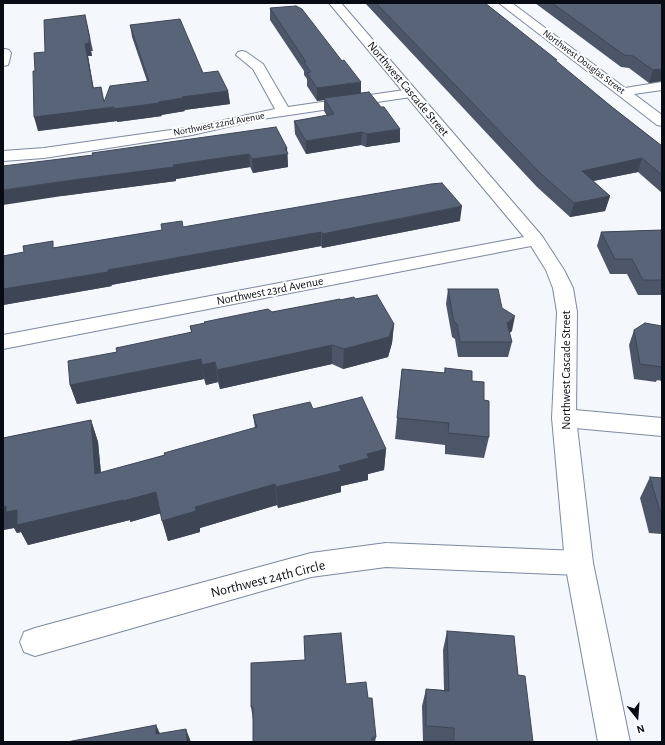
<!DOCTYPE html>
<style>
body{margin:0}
#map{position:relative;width:665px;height:745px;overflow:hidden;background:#f4f7fc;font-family:"Alegreya Sans",sans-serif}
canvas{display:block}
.frame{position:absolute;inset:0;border:4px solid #070b13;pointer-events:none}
.north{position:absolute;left:617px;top:697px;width:40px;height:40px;-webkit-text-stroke:3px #fff;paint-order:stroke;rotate:163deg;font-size:11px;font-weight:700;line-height:16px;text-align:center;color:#070b13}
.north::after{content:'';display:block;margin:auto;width:14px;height:18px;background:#070b13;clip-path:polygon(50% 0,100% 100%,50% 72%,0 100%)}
</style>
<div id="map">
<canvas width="665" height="745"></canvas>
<div class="frame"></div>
<div class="north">N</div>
</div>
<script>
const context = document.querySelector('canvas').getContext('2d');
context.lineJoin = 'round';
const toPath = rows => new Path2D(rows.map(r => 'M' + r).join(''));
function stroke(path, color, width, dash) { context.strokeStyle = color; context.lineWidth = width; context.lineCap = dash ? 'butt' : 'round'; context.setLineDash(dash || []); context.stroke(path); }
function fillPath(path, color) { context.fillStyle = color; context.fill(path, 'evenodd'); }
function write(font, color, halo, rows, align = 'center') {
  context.font = font + ' "Alegreya Sans",sans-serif'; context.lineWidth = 4; context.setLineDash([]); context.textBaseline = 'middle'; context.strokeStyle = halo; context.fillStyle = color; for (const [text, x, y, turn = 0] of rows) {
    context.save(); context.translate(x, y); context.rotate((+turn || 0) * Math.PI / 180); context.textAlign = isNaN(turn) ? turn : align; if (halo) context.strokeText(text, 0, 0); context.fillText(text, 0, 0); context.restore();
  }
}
const street = toPath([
 [499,3,512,3,625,88,662,82,662,90,634,94,662,115,662,126,657,125,499,3],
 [5,49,9,50,11,53,9,62,8,65,3,66,3,50,5,49],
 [242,51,246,52,263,64,288,107,411,89,416,90,418,93,416,96,411,97,262,119,192,135,44,158,3,161,3,151,44,148,192,127,275,109,253,69,236,55,238,52,242,51],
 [564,409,662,418,662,436,564,427,556,424,552,418,556,412,564,409],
 [386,543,579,551,589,554,593,563,589,572,579,575,386,567,311,577,35,656,24,652,20,642,24,632,35,628,311,553,386,543]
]);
const secondary = toPath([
 [329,3,341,3,542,236,564,270,573,288,577,312,576,418,593,563,630,742,598,742,565,563,552,418,557,312,553,288,546,270,531,246,3,349,3,335,524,237,329,3]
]);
const wall = toPath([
 [365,3,485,3,612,107,662,146,662,193,638,172,593,181,610,196,605,211,570,217,537,187],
 [535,3,662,3,662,81,649,83,629,68,621,67],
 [270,8,361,93,400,142,366,147,361,145,306,154,295,134,294,121,327,116,324,111,324,100,317,101,307,86,307,79,304,75,304,71,270,20],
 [85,15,93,51,91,51,92,56,88,56,93,88,104,102,147,81,132,37,130,25,203,73,228,91,230,104,184,110,185,111,161,115,162,116,117,122,117,121,38,131,35,71,45,52],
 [287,148,288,167,253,173,250,167,176,179,176,181,62,196,93,155],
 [460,221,322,248,321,246,111,285,112,286,3,305,3,256,183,227],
 [662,230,662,295,638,295,627,274,610,274,597,246,601,232],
 [448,289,502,308,512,331,509,333,512,342,508,357,458,357,455,339,452,337,446,304],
 [355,299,394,324,392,343,388,357,343,369,332,364,220,389,218,382,206,385,204,379,77,404,70,385,191,332,190,326,204,324,204,322,272,312,340,300],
 [662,326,662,381,657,380,656,382,634,379,629,345,634,330],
 [445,368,472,381,484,400,489,437,484,458,445,454,445,445,395,439,402,369,444,373],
 [313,409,386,449,384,470,368,474,368,480,341,486,341,492,278,508,277,505,200,528,200,532,168,541,161,513,130,522,130,520,28,545,21,532,17,533,14,528,3,530,3,438,91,420,98,442,101,473,165,455,255,428,253,415],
 [650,477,662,478,662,534,649,533,640,498],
 [447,631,518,675,533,742,423,742,422,706,426,689,444,690,443,650],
 [346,684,368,698,376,737,375,742,253,742,253,720,251,707]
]);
const shadedWall = toPath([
 [89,39,92,56,88,56,96,101,93,88,85,44],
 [662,69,662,81,649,83,653,70],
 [361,82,361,95,324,98,324,100,317,101,317,88],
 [228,91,230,104,184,110,185,111,161,115,162,116,117,122,117,121,38,131,34,117,159,102,182,97],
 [400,129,400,142,366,147,367,134],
 [362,132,361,145,306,154,306,141],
 [285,148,287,148,288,167,253,173,252,159],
 [249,154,250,167,176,179,176,181,62,196,3,205,3,190],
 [642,158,638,172,578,184,582,171],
 [610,196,605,211,570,217,574,203],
 [462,206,460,221,322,248,322,234],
 [321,232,321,246,111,285,112,286,3,305,3,289],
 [515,316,512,331,504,338,507,323],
 [394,324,392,343,388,357,343,369,344,349],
 [332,345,332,364,220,389,217,370],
 [201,359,204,379,77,404,70,385],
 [215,362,218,382,206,385,202,365],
 [91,420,98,442,103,495,95,474],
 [386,449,384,470,368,474,368,480,341,486,341,492,278,508,276,487,339,466,367,454],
 [275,484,277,505,200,528,200,532,168,541,162,521,195,507],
 [156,492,162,513,130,522,130,520,28,545,21,532,17,533,14,528,3,530,3,507,6,506,17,510],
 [156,725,164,742,156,734],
 [186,729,191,742,187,742]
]);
const building = toPath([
 [376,3,485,3,557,60,555,60,612,107,662,146,662,175,642,158,582,171,610,196,574,203,540,173,376,3],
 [552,3,662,3,662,69,653,70,633,56,624,55,552,3],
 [296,6,302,9,342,61,344,60,361,82,317,88,307,73,311,72,304,63,306,62,270,8,296,6],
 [85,15,90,39,89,39,89,43,85,44,93,88,101,87,104,102,110,86,149,81,130,25,180,19,203,73,218,71,228,91,182,97,183,98,159,102,159,103,114,109,114,107,34,117,33,71,35,71,34,53,45,52,44,20,85,15],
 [369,92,381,107,384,107,400,129,367,134,362,132,306,141,294,121,334,114,324,98,369,92],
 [276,127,287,148,285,148,288,154,252,159,249,154,173,165,174,167,58,182,3,190,3,166,93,155,92,153,276,127],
 [442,183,462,206,322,234,321,232,108,270,108,272,3,289,3,256,24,252,23,246,53,241,53,248,162,230,161,224,182,221,183,227,431,184,442,183],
 [662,230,662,280,643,280,632,259,615,259,601,232,662,230],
 [448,289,498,289,502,308,515,316,507,323,512,342,460,342,457,324,454,322,448,289],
 [377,295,394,324,389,337,344,349,332,345,217,370,215,362,202,365,201,359,70,385,68,361,117,352,116,348,192,332,190,326,205,323,204,322,268,309,272,312,340,299,340,300,354,297,355,299,377,295],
 [645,323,662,326,662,367,640,364,634,330,645,323],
 [445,368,472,371,472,381,484,382,484,400,489,401,489,437,448,433,449,423,397,418,402,369,445,373,445,368],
 [362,397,386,449,367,454,369,458,339,466,341,471,276,487,275,484,195,507,196,511,162,521,156,492,123,501,123,500,17,525,17,510,6,512,6,506,3,507,3,438,91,420,95,474,165,455,164,453,257,427,253,415,310,402,313,409,362,397],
 [650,477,662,478,662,513,660,512,650,477],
 [447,631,514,636,518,675,525,676,533,742,454,742,454,728,426,726,426,689,449,691,447,631],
 [341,633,346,684,366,682,368,698,372,698,376,737,372,738,372,742,253,742,253,707,251,707,251,663,305,660,304,636,341,633],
 [156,725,156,734,186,729,187,742,67,742,156,725]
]);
const farStreetnames = [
 ["Northwest Douglas Street",584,62,37],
 ["Northwest 22nd Avenue",219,124,-11]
];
const streetNames = [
 ["Northwest Cascade Street",408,89,50],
 ["Northwest 23rd Avenue",270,291,-11],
 ["Northwest Cascade Street",566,370,-90]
];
const nearStreetnames = [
 ["Northwest 24th Circle",268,579,-14]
];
stroke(street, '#7d89a0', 2);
stroke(secondary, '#7d89a0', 2);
fillPath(street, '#fff');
fillPath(secondary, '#fff');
fillPath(wall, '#4d5668');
fillPath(shadedWall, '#3e4655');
fillPath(building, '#596479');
stroke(building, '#3e4655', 1);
write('10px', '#070b13', '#fff', farStreetnames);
write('12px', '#070b13', '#fff', streetNames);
write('14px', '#070b13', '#fff', nearStreetnames);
</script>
